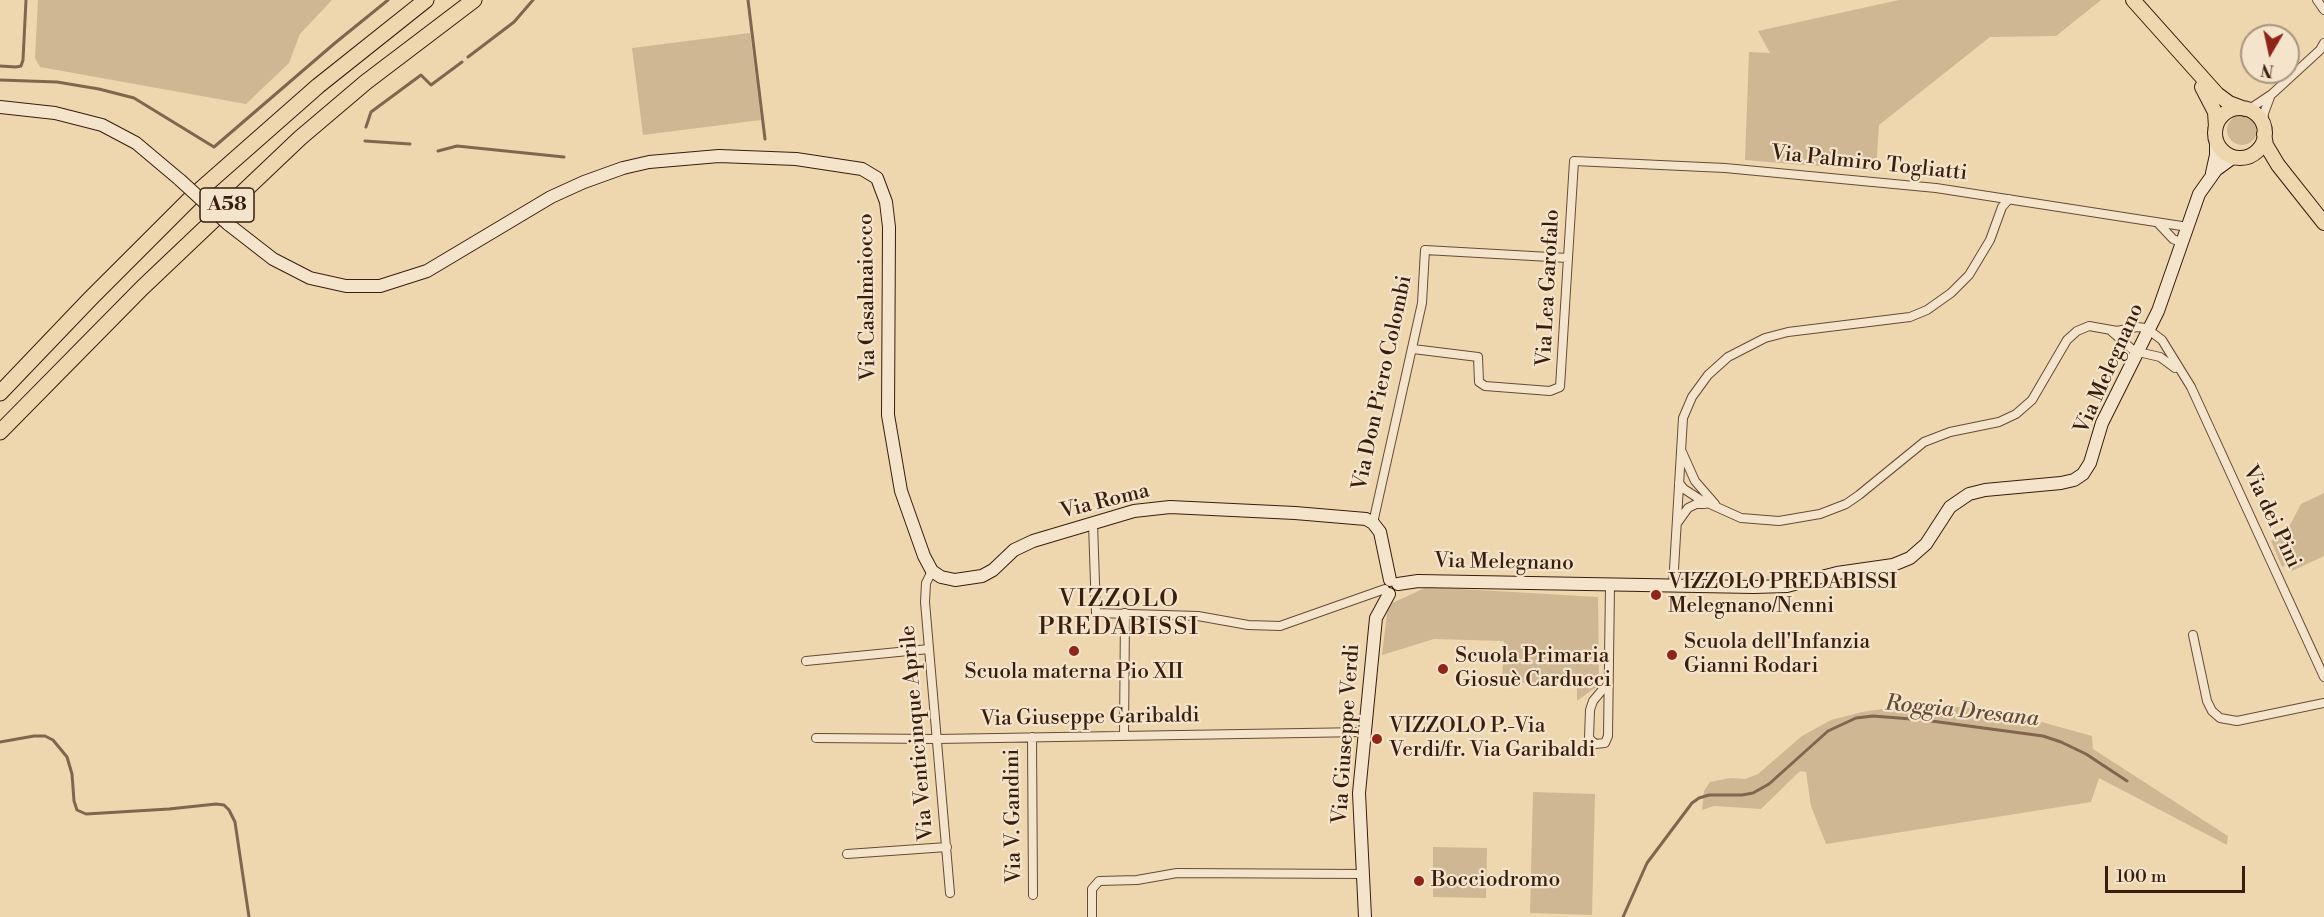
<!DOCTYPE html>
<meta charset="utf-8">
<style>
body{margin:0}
#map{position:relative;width:2324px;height:917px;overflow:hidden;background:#eed6af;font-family:"Libre Bodoni",serif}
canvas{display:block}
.north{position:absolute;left:2240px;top:24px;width:60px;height:60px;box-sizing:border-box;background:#f4e4cb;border:2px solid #a9947f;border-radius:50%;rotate:189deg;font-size:16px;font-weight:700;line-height:24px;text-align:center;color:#391d0e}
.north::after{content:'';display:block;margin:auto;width:21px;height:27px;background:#8f2418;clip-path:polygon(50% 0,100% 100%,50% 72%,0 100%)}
.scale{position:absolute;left:2105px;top:866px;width:140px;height:27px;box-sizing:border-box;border:3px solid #391d0e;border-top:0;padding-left:8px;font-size:18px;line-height:21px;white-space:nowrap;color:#391d0e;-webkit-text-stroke:4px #f4e4cb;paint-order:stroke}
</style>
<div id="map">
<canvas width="2324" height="917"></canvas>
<div class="north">N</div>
<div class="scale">100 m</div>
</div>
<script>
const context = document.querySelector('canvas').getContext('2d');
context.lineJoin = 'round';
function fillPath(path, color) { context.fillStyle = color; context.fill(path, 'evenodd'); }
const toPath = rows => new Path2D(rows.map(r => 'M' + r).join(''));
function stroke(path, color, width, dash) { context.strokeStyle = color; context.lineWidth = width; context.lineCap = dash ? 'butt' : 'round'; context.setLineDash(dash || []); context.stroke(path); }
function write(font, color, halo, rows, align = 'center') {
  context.font = font + ' "Libre Bodoni",serif'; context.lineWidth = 4.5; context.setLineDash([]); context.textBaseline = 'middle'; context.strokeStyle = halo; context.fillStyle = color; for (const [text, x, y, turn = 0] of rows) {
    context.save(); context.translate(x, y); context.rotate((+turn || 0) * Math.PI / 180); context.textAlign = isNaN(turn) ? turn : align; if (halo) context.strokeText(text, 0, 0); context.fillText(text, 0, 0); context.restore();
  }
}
const green = toPath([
 [38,0,332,0,300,34,289,63,246,104,40,67,35,58],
 [1899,0,2101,0,2056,36,1990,37,1879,125,1876,171,1745,160,1749,52,1770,53,1758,31],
 [750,33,761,120,643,135,632,48],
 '2227 130a15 15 0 1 1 30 0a15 15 0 1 1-30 0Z',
 [2324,493,2324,556,2292,571,2288,564,2282,567,2271,541,2290,525,2301,504],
 [1427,587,1598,597,1599,685,1577,701,1577,682,1502,683,1504,641,1434,639,1382,655,1388,605],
 [1902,706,1947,706,1981,709,2038,721,2092,736,2093,749,2228,836,2227,845,2099,778,2091,802,1826,844,1811,806,1806,772,1800,771,1761,809,1714,806,1702,810,1704,791,1710,782,1730,778,1745,779,1758,774,1802,736,1831,720,1862,712],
 [1533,792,1595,794,1592,915,1530,913],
 [1433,847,1487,848,1486,898,1433,897]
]);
const stream = toPath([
 [748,0,765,139],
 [468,57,514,22,533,0],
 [0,66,16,67,21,66,23,60,26,0],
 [0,80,57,82,99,89,134,98,214,147,335,43,388,0],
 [366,127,371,112,421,75,431,85,462,62],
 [365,141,410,144],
 [438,151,457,146,564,157],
 [0,742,34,736,45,736,53,740,67,757,72,774,74,801,77,810,86,814,169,809,216,804,224,805,229,810,235,822,249,917],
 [1623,917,1647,863,1692,803,1699,798,1709,795,1742,795,1753,793,1769,784,1828,731,1856,718,1873,716,1924,720,2043,736,2061,742,2086,754,2127,781]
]);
const street = toPath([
 [2317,0,2324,10],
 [2245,109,2254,106,2272,94,2320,50,2324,43],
 [2263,126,2264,113,2270,97],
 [2158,223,2173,239,2182,243],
 [2110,330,2134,351,2160,357,2175,368],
 [1413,349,1478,357,1479,382,1485,386,1550,391,1560,387,1574,161,1725,168,1936,188,2188,227],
 [1682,452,1695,481,1715,504],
 [1679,483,1684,489,1701,500,1741,518,1779,521,1820,514,1846,504,1859,495,1924,442,1950,432,1999,422,2016,414,2032,400,2067,340,2077,331,2089,326,2117,331,2137,327,2146,328,2162,340,2191,387,2324,677],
 [1678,522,1688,508,1696,504,1705,504],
 [1093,523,1096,613,1198,616,1248,625,1280,626,1385,589],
 [1373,523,1422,303,1425,250,1568,258],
 [932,571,926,583,925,602,950,893],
 [1673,586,1683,418,1692,397,1708,375,1728,357,1765,338,1788,332,1910,317,1927,310,1951,293,1969,275,1990,240,2002,207,2009,199],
 [2193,635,2207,701,2212,711,2220,718,2237,721,2324,703],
 [806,661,929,649],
 [1608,683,1593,701,1590,710,1589,738,1595,744,1605,743,1608,736,1610,585],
 [1124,735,1125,613],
 [1032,737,1033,895],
 [816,738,936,739,1364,732],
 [847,854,947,847],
 [1092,917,1092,889,1099,881,1137,880,1177,873,1362,874]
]);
const secondary = toPath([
 [0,107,55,113,102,125,136,143,180,180],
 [2212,173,2216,155,2216,139],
 [228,224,273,259,310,278,346,286,380,286,427,271,551,197,584,182,623,168,649,162,719,156,796,159,862,169,877,178,886,202,889,227,888,415,901,491,924,556,932,571,941,577,955,580,982,576,993,570,1014,550,1033,541,1134,511,1170,507,1295,513,1366,519,1373,523,1380,532,1390,580],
 [1398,584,1418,581,1754,587,1787,586,1837,573,1893,565,1910,558,1926,544,1950,507,1969,494,1985,490,2061,483,2074,480,2083,474,2090,463,2102,423,2158,311,2199,194,2216,170,2231,159,2239,157],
 [1365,917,1359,793,1376,618,1389,594]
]);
const primary = toPath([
 [2133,0,2217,94,2229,103,2245,109],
 [2202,87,2215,112,2216,127],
 '2215 133a25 25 0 1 1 50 0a25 25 0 1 1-50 0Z',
 [2264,134,2266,145,2278,165,2324,223]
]);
const highway = toPath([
 [0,393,90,299,192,197,318,86,426,0],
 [0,432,142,288,300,138,366,82,474,0]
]);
const secondaryBridge = toPath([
 [180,180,228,224]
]);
const markers = [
 [1656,595,6,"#8f2418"],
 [1074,651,6,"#8f2418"],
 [1672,655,6,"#8f2418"],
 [1443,669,6,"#8f2418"],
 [1377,739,6,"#8f2418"],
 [1419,881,6,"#8f2418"]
];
const shields = [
 [227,205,54]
];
const shieldNames = [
 ["A58",227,205]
];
const streetNames = [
 ["Via Palmiro Togliatti",1869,164,6],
 ["Via Lea Garofalo",1549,288,-87],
 ["Via Casalmaiocco",868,297,-91],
 ["Via Melegnano",2110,369,-66],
 ["Via Don Piero Colombi",1383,383,-78],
 ["Via Roma",1105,502,-14],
 ["Via dei Pini",2271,517,65],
 ["Via Melegnano",1504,563,1],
 ["Via Giuseppe Garibaldi",1090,718,-1],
 ["Via Venticinque Aprile",918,733,-95],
 ["Via Giuseppe Verdi",1347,734,-86],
 ["Via V. Gandini",1014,816,-91]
];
const poiNames = [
 ["VIZZOLO PREDABISSI",1668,583],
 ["Melegnano/Nenni",1668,607],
 ["Scuola dell'Infanzia",1684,643],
 ["Gianni Rodari",1684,667],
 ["Scuola Primaria",1455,657],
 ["Giosuè Carducci",1455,681],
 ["Scuola materna Pio XII",1074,673,"center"],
 ["VIZZOLO P.-Via",1389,727],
 ["Verdi/fr. Via Garibaldi",1389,751],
 ["Bocciodromo",1431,881]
];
const waterNames = [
 ["Roggia Dresana",1962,712,6]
];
const quarterNames = [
 ["VIZZOLO",1119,600],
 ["PREDABISSI",1119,628]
];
fillPath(green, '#cfb794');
stroke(stream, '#80664e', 3);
stroke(street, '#664b36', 10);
stroke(secondary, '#391d0e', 14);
stroke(primary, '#391d0e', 16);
stroke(highway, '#391d0e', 17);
stroke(street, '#f4e4cb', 8);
stroke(secondary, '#f4e4cb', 12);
stroke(primary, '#eed6af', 14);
stroke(highway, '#eed6af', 15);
stroke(secondaryBridge, '#391d0e', 14, []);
stroke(secondaryBridge, '#f4e4cb', 12);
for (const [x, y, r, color] of markers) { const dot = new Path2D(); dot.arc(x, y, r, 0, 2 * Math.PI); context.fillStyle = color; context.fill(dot); stroke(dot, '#f4e4cb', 2); }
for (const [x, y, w] of shields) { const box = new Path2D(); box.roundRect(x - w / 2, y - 17, w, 34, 4.5); context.fillStyle = '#f4e4cb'; context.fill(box); stroke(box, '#391d0e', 1.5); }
write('bold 20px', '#391d0e', null, shieldNames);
write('21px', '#391d0e', '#f4e4cb', streetNames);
write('21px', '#391d0e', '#f4e4cb', poiNames, 'left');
write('italic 22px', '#634833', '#f4e4cb', waterNames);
context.letterSpacing = '1.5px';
write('24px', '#391d0e', '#f4e4cb', quarterNames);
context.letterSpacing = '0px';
</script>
